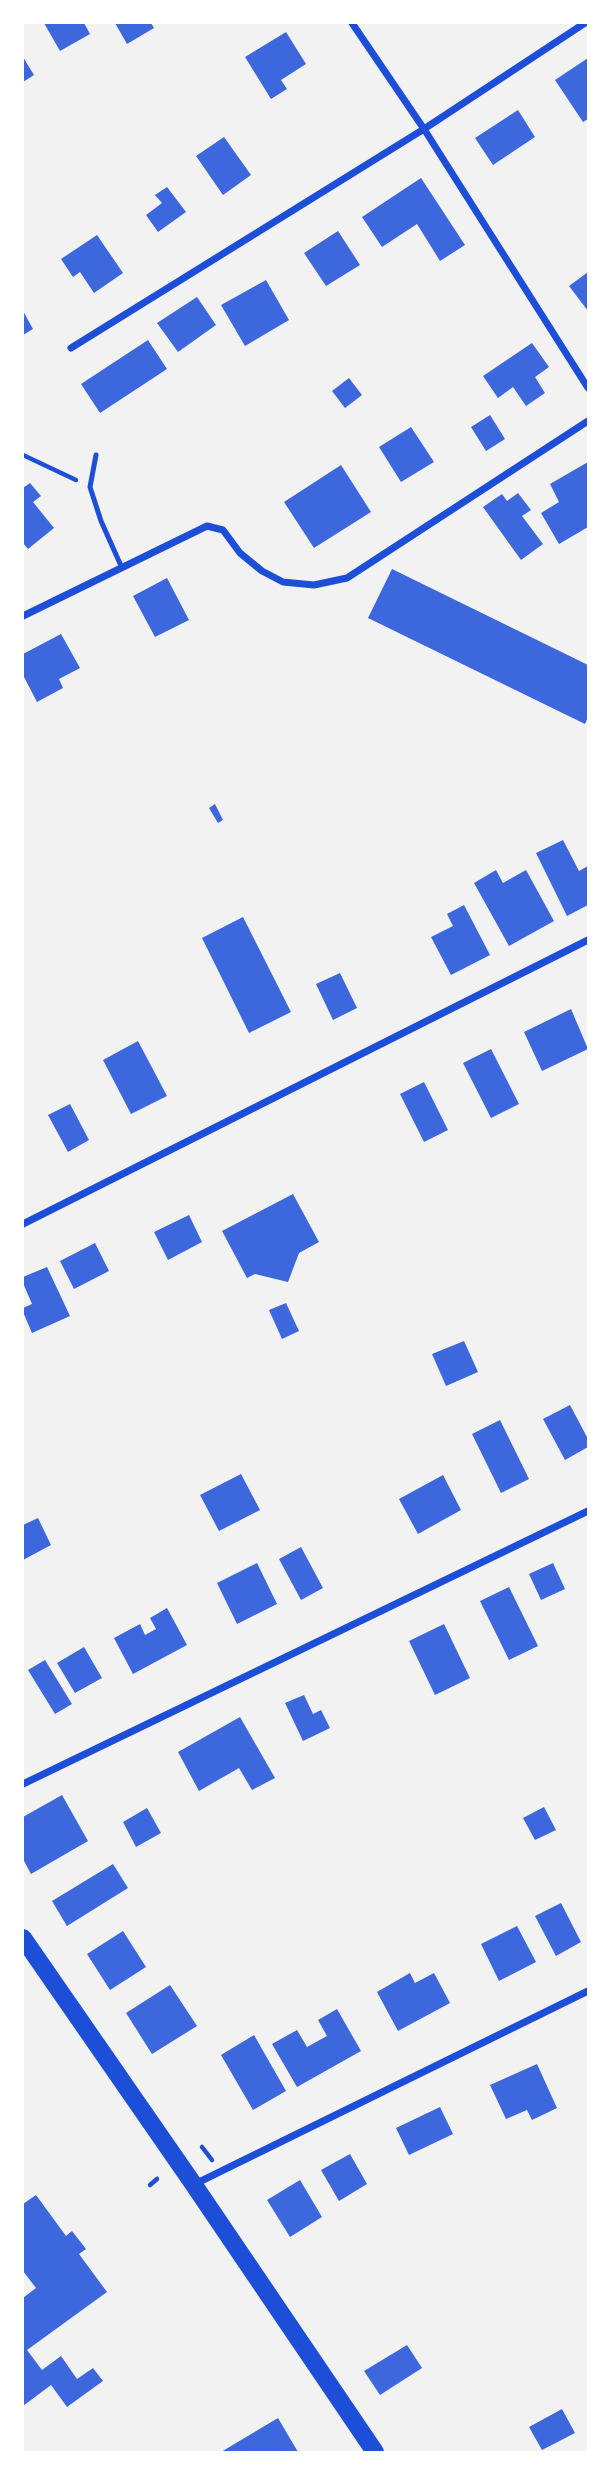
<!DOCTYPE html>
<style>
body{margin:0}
#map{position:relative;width:611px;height:2475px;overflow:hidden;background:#f2f2f2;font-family:"Fira Sans",sans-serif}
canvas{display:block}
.frame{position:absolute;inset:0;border:24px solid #fff;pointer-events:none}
</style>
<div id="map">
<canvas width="611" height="2475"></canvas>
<div class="frame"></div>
</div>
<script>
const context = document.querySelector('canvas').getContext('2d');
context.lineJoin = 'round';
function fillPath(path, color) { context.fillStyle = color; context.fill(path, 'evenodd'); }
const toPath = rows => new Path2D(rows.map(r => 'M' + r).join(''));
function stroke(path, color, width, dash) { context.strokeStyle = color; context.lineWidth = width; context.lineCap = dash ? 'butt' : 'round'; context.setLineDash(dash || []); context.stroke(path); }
const building = toPath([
 [44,23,84,23,90,34,60,51],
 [115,23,151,23,154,28,127,44],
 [286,32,306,64,281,80,287,89,271,99,245,57],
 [23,57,34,75,23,82],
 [588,58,588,119,583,122,555,80],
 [518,110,535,137,493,165,475,138],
 [224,137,251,175,223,195,196,156],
 [421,178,465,245,440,261,417,224,382,247,362,217],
 [167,187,186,212,158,232,146,215,162,203,155,195],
 [338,231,360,265,326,286,304,253],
 [97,235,123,273,94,293,80,272,73,277,61,259],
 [588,272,588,311,569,286],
 [266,280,289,320,245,346,221,305],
 [197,297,216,325,178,352,157,323],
 [23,311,33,329,23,335],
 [148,340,167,369,100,413,81,384],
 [532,343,549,367,535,377,545,393,526,406,513,387,498,398,483,376],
 [349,378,362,395,345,408,332,391],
 [490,415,505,439,486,451,471,427],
 [411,427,434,462,401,482,379,447],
 [588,462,588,527,559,544,541,513,559,502,550,484],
 [341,465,371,512,314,548,284,502],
 [30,483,41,496,33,502,54,528,28,549,23,543,23,488],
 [518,493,531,510,522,516,543,544,521,560,483,507,502,494,507,501],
 [392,569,588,665,588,717,585,724,368,618],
 [167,578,189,620,155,637,133,596],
 [61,634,80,668,59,679,63,688,37,702,23,675,23,654],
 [215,804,223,820,218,823,209,808],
 [563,840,579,871,588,866,588,905,567,916,536,853],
 [496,870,503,883,526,870,554,921,509,946,474,883],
 [464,905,490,955,451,975,431,937,453,926,447,914],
 [243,917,291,1012,249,1033,202,938],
 [340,973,357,1008,333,1020,316,984],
 [571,1009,588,1049,542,1071,524,1032],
 [138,1041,167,1096,131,1114,103,1060],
 [491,1049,519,1104,491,1118,463,1063],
 [424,1082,448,1130,424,1142,400,1094],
 [70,1104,89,1140,68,1152,48,1115],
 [293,1194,319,1242,299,1253,288,1282,255,1274,247,1278,222,1231],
 [189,1215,202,1242,168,1260,154,1232],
 [95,1243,109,1271,74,1289,60,1261],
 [47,1267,70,1316,32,1333,23,1312,23,1308,32,1304,23,1283,23,1277],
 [286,1303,299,1331,282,1339,269,1310],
 [464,1341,478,1372,446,1386,432,1354],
 [570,1405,588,1439,588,1447,565,1460,543,1419],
 [500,1420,529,1479,501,1493,472,1434],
 [241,1474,260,1510,219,1531,200,1495],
 [443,1475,461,1510,418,1534,399,1499],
 [38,1518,51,1545,23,1560,23,1525],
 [301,1547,323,1588,301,1600,279,1559],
 [257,1563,277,1604,237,1624,217,1583],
 [553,1563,565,1589,541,1600,529,1574],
 [509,1587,538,1646,509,1660,480,1601],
 [167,1608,187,1645,133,1674,114,1638,140,1624,145,1635,156,1629,150,1618],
 [444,1624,470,1678,435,1695,409,1641],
 [84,1647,102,1678,75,1693,57,1663],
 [45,1660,72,1704,55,1714,28,1670],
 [304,1695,313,1714,321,1710,330,1728,303,1741,285,1703],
 [240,1717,275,1778,252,1790,239,1768,199,1791,178,1752],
 [62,1795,88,1841,31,1874,23,1859,23,1817],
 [544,1807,556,1830,535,1840,523,1818],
 [147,1808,161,1833,136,1847,123,1822],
 [113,1864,128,1888,67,1926,52,1901],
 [561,1903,581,1942,556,1956,535,1916],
 [517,1926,536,1962,499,1981,481,1944],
 [123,1931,146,1967,110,1990,87,1954],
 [410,1973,415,1983,434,1973,450,2003,398,2031,377,1992],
 [170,1985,197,2026,152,2054,126,2013],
 [337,2009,361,2051,297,2087,272,2044,297,2030,307,2047,327,2036,318,2020],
 [254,2035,286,2091,253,2110,221,2055],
 [537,2064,557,2108,532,2120,527,2110,506,2119,490,2085],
 [440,2107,453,2134,409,2155,396,2128],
 [350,2154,367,2184,339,2201,321,2170],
 [300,2180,322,2217,290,2237,267,2200],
 [36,2195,66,2236,72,2231,86,2249,79,2254,107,2292,27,2350,42,2370,61,2356,77,2379,93,2368,103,2381,67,2407,51,2385,23,2406,23,2298,36,2288,23,2271,23,2204],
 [407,2345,422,2368,380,2395,364,2371],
 [562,2409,575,2433,542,2450,529,2427],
 [278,2418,298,2452,221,2452]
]);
const path = toPath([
 [23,455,76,480],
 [202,2147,212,2160],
 [150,2185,157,2179]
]);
const service = toPath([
 [96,455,90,487,101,521,122,568]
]);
const minor = toPath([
 [352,23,424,129,588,388],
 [71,348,424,129,585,23],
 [23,616,207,526,223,530,240,553,262,571,283,582,314,585,347,578,588,421],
 [23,1224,588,940],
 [23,1784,588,1511],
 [195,2184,588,1991]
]);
const primary = toPath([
 [23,1938,194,2185,375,2452]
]);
fillPath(building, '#3d67dc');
stroke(path, '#1d4ed8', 4.5);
stroke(service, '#1d4ed8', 5);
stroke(minor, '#1d4ed8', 7);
stroke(primary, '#1d4ed8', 18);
</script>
